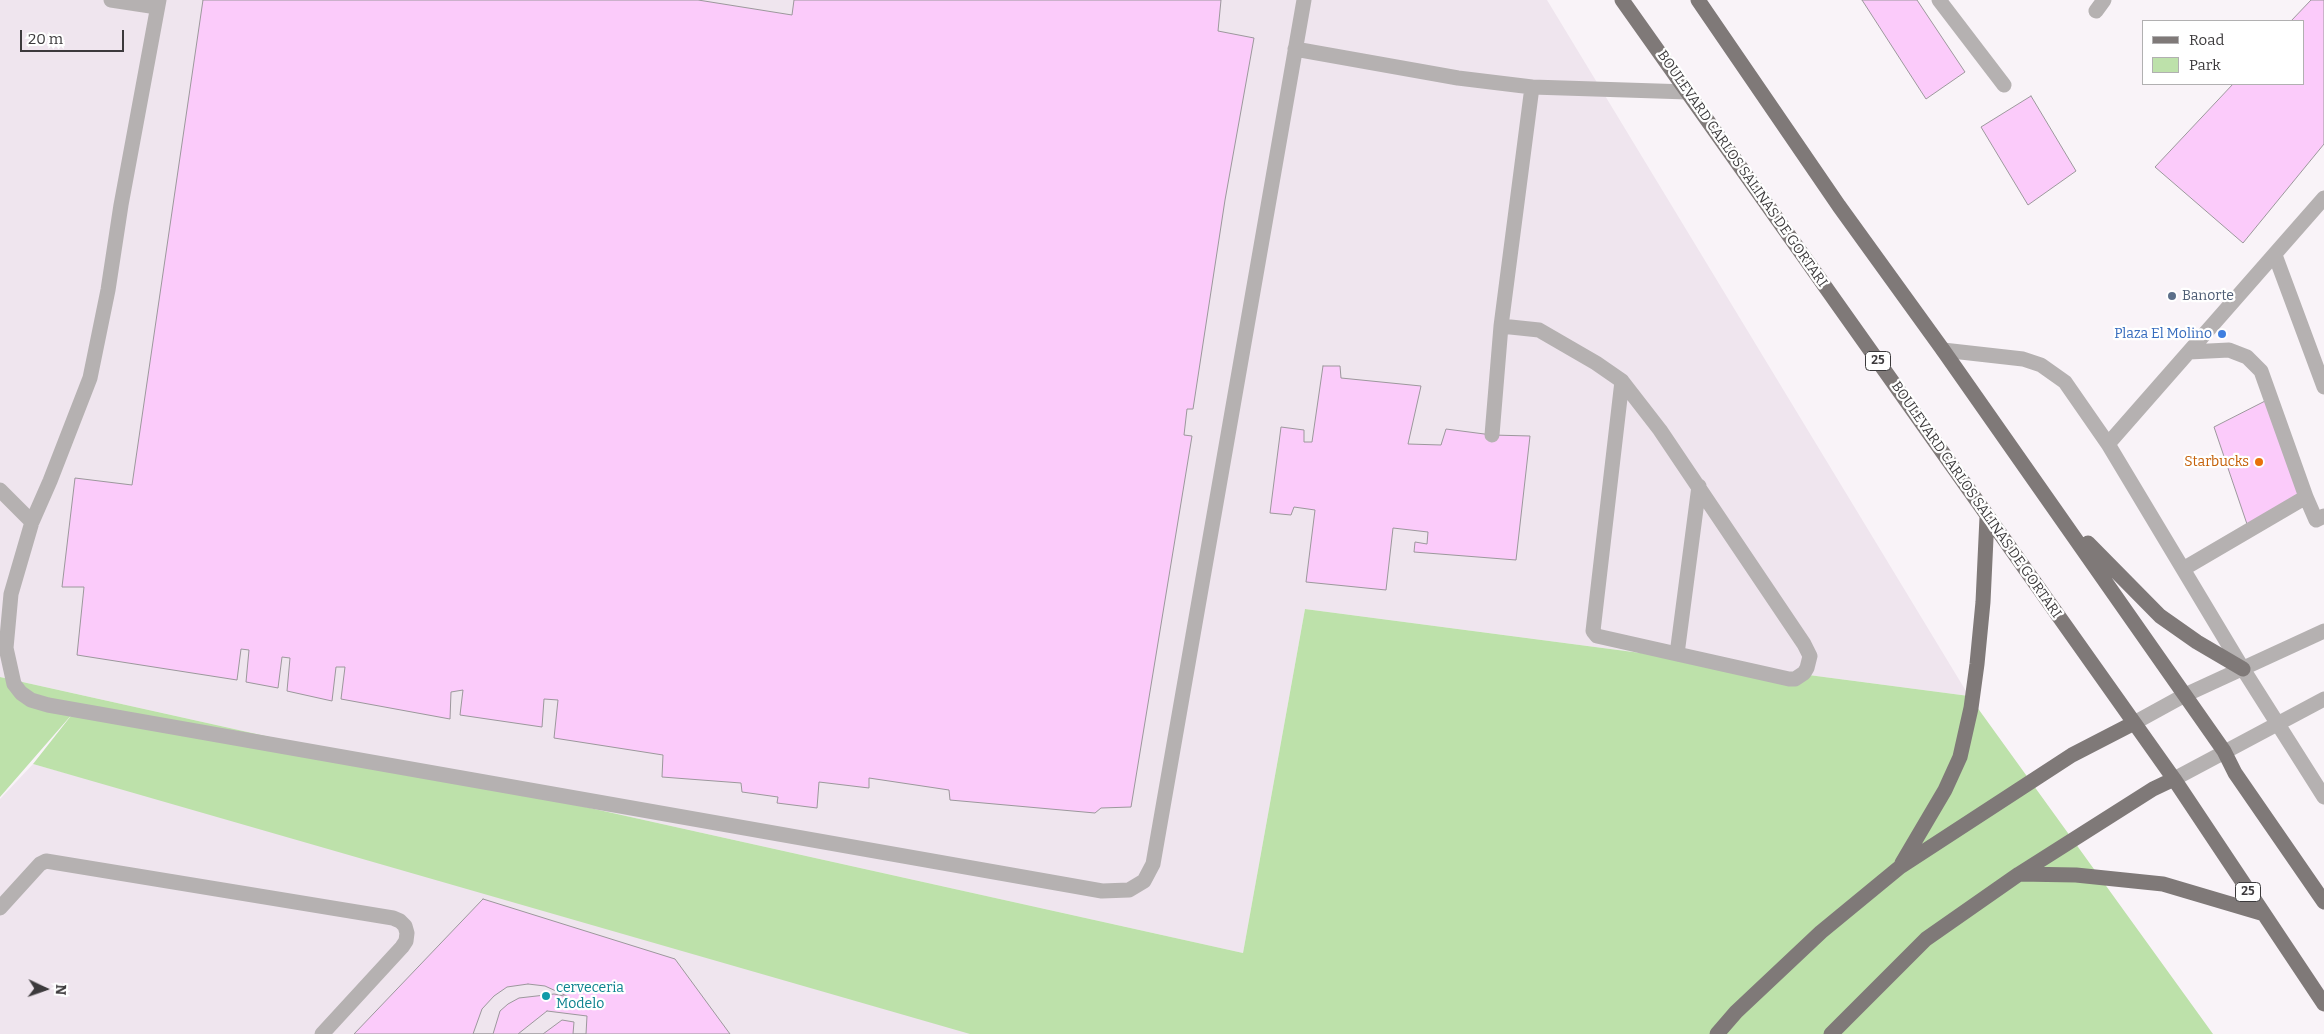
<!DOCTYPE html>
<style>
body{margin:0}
#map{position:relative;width:2324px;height:1034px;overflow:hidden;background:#f9f3f8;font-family:Bitter,serif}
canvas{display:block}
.legend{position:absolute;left:2142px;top:20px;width:162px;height:65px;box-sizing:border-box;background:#fff;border:1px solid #b1b0b1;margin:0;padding:6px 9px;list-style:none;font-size:15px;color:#3c3a3c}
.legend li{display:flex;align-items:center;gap:10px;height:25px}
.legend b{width:25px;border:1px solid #b1b0b1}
.north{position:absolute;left:20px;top:964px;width:50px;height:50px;-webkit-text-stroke:4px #fff;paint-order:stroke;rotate:93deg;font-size:14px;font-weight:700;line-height:20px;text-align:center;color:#3c3a3c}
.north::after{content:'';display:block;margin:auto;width:18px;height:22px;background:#3c3a3c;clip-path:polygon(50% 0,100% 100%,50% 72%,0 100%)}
.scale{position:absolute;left:20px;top:30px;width:104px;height:22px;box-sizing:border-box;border:2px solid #3c3a3c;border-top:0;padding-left:6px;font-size:15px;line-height:18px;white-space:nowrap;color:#3c3a3c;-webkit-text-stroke:4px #fff;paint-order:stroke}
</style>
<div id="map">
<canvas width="2324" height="1034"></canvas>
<ul class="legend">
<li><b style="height:6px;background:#7f7978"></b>Road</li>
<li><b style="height:14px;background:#bde1aa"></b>Park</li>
</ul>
<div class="north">N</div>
<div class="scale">20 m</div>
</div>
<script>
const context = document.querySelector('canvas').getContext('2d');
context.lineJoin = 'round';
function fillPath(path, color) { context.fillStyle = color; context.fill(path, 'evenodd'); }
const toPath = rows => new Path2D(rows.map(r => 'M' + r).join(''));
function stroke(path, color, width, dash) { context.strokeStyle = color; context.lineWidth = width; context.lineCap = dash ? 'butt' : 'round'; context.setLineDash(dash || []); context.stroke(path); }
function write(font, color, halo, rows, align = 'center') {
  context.font = font + ' Bitter,serif'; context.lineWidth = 4.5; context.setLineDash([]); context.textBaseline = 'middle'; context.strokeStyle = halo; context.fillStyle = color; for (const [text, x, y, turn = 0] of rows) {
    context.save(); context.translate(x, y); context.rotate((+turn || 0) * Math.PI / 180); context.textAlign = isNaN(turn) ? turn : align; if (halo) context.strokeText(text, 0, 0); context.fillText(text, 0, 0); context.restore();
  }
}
const built = toPath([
 [0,0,1547,0,1969,696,1305,609,1243,953,0,677],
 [33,764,1017,1034,0,1034,0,799]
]);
const green = toPath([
 [1305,609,1969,696,2213,1034,970,1034,33,764,74,712,0,797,0,677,1243,953]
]);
const building = toPath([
 [203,0,698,0,792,15,794,0,1221,0,1218,31,1254,38,1225,200,1193,409,1187,409,1184,435,1192,436,1131,807,1101,808,1095,813,950,800,949,790,869,778,869,788,819,782,817,808,777,803,778,797,742,792,741,783,662,777,663,755,554,738,558,700,544,699,542,727,460,715,463,690,451,692,450,719,341,699,345,667,336,667,332,701,287,691,290,658,282,657,278,688,246,682,249,650,241,649,237,680,77,655,84,587,62,587,75,478,132,485,203,0],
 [1862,0,1917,0,1965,72,1926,99,1862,0],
 [2311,0,2324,0,2324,144,2243,243,2155,167,2233,84,2303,84,2303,21,2291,21,2311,0],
 [2031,96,2076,171,2028,205,1981,127,2031,96],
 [1323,366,1340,366,1341,378,1421,386,1408,444,1441,445,1446,429,1492,435,1530,436,1516,560,1414,552,1415,542,1427,544,1428,532,1393,528,1386,590,1306,582,1315,510,1294,507,1291,515,1270,513,1281,427,1304,430,1304,442,1312,442,1323,366],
 [2271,398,2306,497,2249,530,2214,427,2271,398],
 [483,899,675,959,730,1034,354,1034,483,899],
 [528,984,545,986,569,997,554,994,519,998,508,1004,500,1011,493,1034,473,1034,482,1009,494,996,507,987,528,984],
 [547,1011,587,1016,586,1034,573,1034,574,1022,562,1020,543,1034,518,1034,547,1011]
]);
const minor = toPath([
 [111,0,157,7],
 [159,0,121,205,108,290,90,378,50,481,32,522,11,594,6,648,14,684,21,693,31,700,48,705,1102,891,1129,890,1144,881,1153,864,1304,0],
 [1939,0,2004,85],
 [2096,11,2104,0],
 [1295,49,1458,78,1532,87,1688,92],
 [1532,87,1501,326,1539,330,1596,363,1622,381,1660,430,1804,644,1810,656,1807,668,1804,673,1795,679,1789,679,1677,654],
 [2275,255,2324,387],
 [1943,350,2023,359,2041,365,2065,382,2108,444,2243,669,2324,797],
 [2189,352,2229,350,2247,357,2261,371,2306,497],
 [1622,381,1593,631,1597,636,1677,654,1699,486],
 [1492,435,1501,326],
 [2108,444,2324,198],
 [0,490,32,522],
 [2183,569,2306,497,2316,520,2324,516],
 [2134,723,2185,695,2324,631],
 [2174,779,2324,699],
 [0,908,40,864,46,861,393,918,400,921,405,926,407,933,406,941,402,947,322,1034]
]);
const major = toPath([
 [1622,0,2174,779,2324,1004],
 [1698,0,1839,206,1943,350,2224,751,2235,773,2324,902],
 [2088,543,2160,616,2197,642,2243,669],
 [1902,863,1945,790,1960,757,1971,708,1977,664,1983,602,1987,517],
 [2019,874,2076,875,2163,884,2261,913],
 [1717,1034,1736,1012,1821,932,1900,867,2072,755,2134,723],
 [1831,1034,1926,939,2019,874,2153,789,2174,779]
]);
const markers = [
 [2172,296,5,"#5c6f8a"],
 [2222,334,5,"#3f7fe0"],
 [2259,462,5,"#e8710a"],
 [546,996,5,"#0f9aa8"]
];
const shields = [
 [1878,361,25],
 [2248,892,25]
];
const shieldNames = [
 ["25",1878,361],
 ["25",2248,892]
];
const streetNames = [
 ["BOULEVARD CARLOS SALINAS DE GORTARI",1742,169,55],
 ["BOULEVARD CARLOS SALINAS DE GORTARI",1976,500,55]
];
const serviceNames = [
 ["Banorte",2182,296]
];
const shopNames = [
 ["Plaza El Molino",2212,334]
];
const foodNames = [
 ["Starbucks",2249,462]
];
const cultureNames = [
 ["cerveceria",556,988],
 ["Modelo",556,1004]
];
fillPath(built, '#efe5ee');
fillPath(green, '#bde1aa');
fillPath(building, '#fbcbfa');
stroke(building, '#9c989c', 1);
stroke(minor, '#b5b1b1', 15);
stroke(major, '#7f7978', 15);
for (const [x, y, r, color] of markers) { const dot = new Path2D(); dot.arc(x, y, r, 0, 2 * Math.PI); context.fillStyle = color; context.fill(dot); stroke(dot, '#fff', 2); }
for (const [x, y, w] of shields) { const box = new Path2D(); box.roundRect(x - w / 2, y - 9.5, w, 19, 4); context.fillStyle = '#fff'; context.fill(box); stroke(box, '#3c3a3c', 1); }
write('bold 12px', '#3c3a3c', null, shieldNames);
write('14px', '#3c3a3c', '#fff', streetNames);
write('14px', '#4e5e75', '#fff', serviceNames, 'left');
write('14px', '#366cbe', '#fff', shopNames, 'right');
write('14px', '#c56008', '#fff', foodNames, 'right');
write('14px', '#0d838f', '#fff', cultureNames, 'left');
</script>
